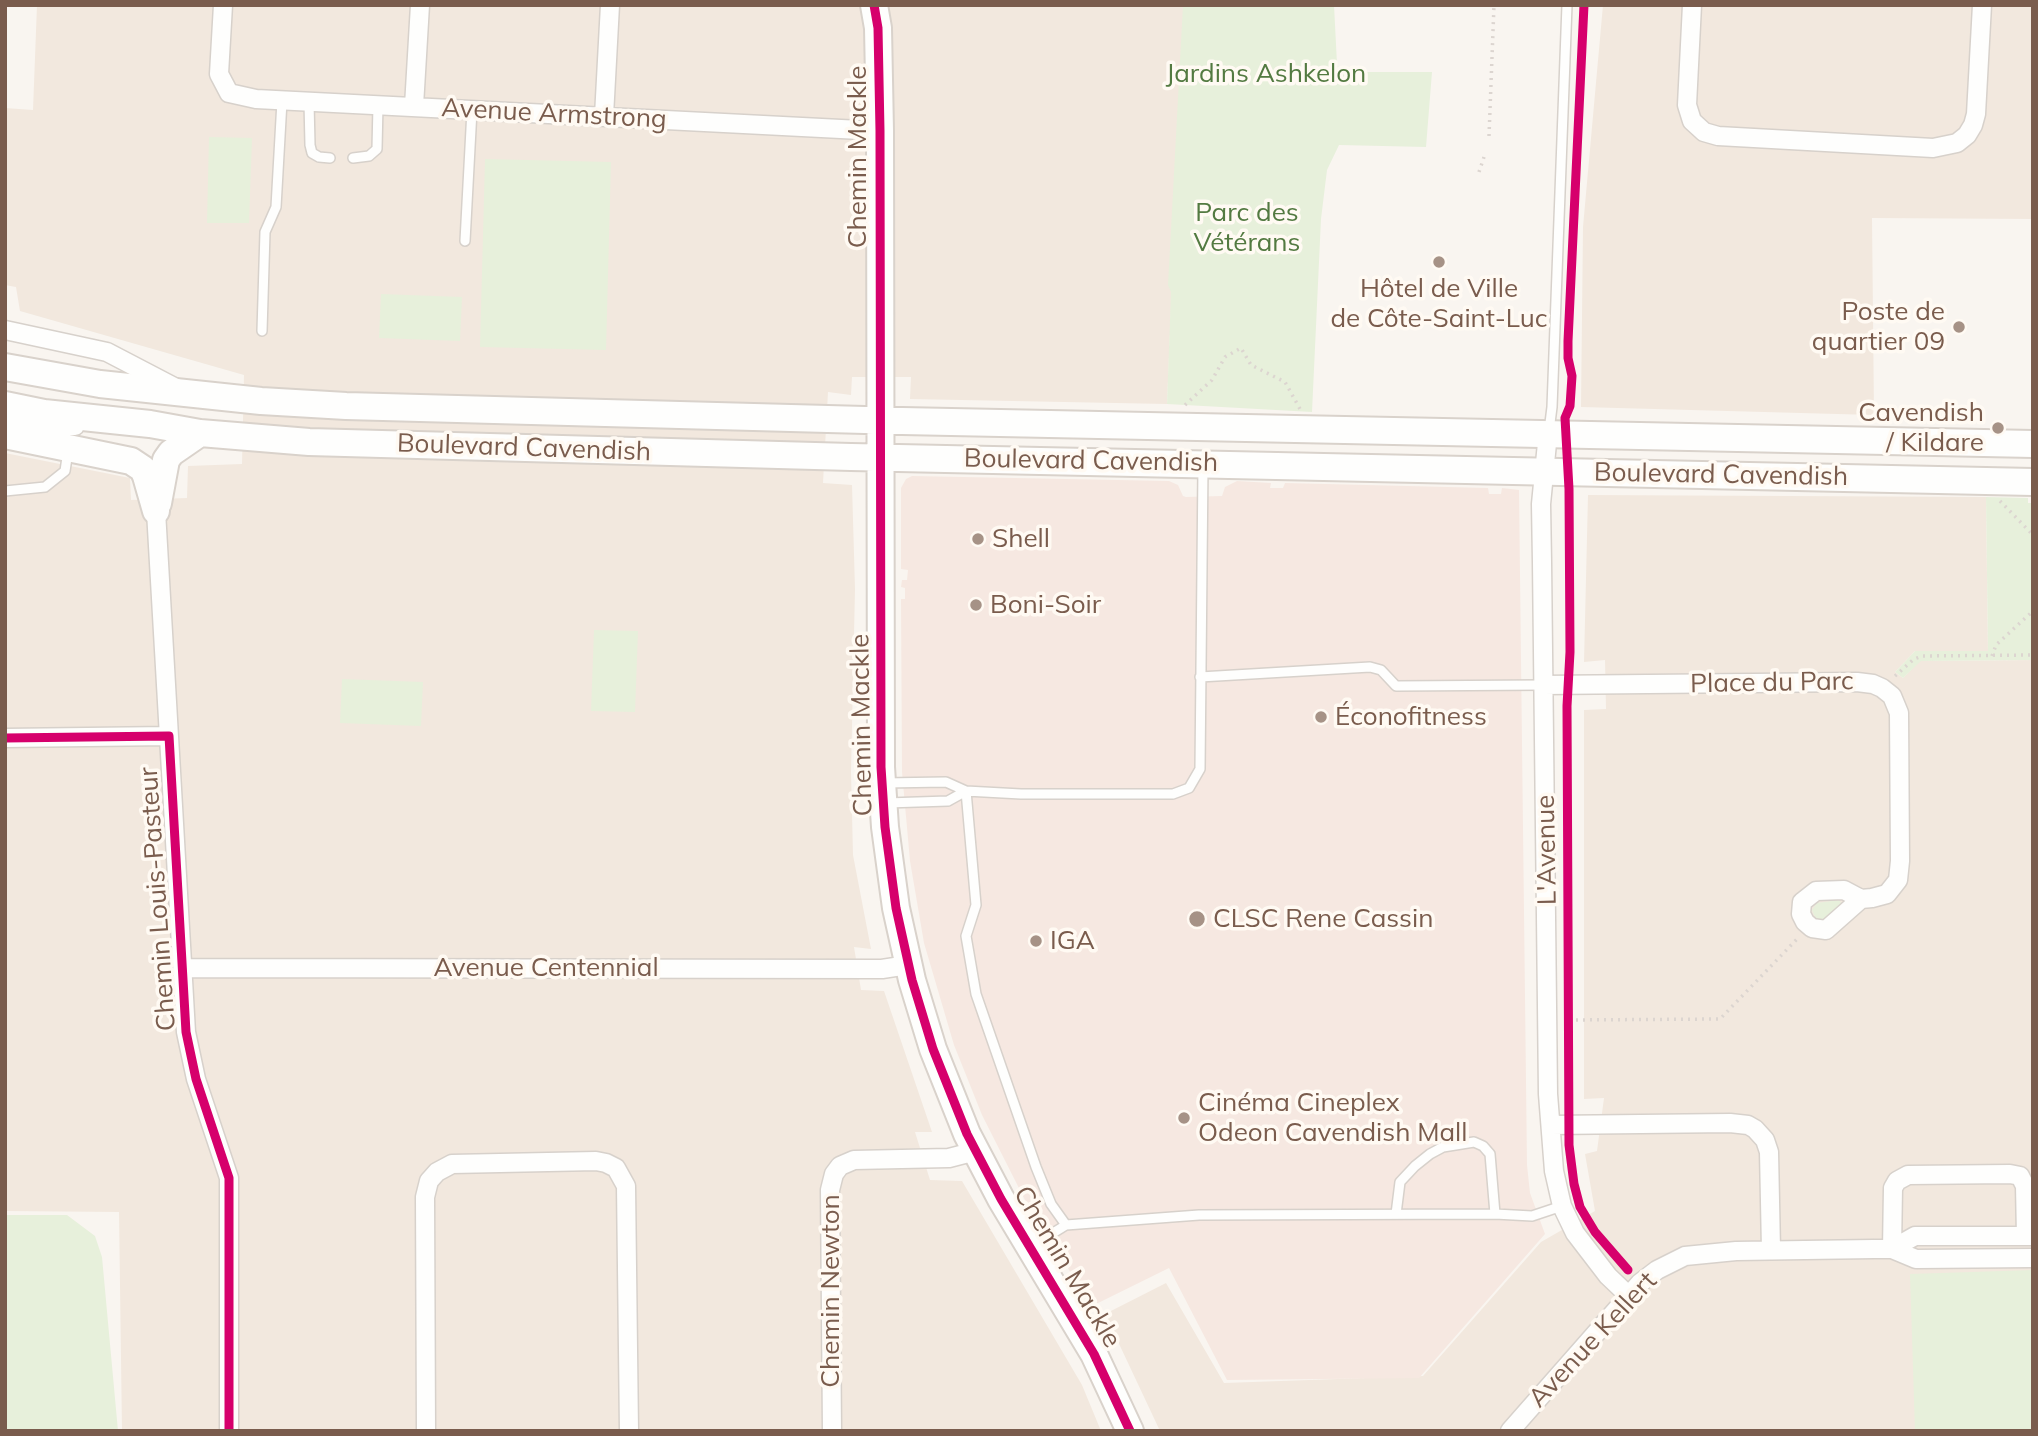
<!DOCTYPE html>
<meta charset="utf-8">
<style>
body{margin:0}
#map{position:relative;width:2038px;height:1436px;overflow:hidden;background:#f9f5f0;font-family:Mulish,sans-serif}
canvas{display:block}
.frame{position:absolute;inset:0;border:7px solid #7a5c4d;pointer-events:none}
</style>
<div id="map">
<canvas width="2038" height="1436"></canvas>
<div class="frame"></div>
</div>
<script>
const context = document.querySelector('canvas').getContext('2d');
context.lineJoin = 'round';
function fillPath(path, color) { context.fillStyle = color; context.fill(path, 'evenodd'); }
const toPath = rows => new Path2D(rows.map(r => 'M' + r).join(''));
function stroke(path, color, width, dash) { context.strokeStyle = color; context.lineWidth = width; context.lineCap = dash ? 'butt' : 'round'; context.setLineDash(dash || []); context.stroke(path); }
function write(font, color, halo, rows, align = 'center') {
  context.font = font + ' Mulish,sans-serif'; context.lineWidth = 7; context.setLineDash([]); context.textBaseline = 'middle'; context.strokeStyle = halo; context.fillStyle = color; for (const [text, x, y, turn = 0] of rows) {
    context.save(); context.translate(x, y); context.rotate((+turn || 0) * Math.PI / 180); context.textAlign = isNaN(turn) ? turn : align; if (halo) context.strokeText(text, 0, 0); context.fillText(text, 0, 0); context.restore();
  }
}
const residential = toPath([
 [37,5,1184,5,1167,404,910,399,911,377,852,377,851,395,828,392,823,483,852,485,855,589,851,772,853,855,871,949,854,947,861,990,884,991,932,1132,915,1132,930,1180,962,1181,1082,1385,1101,1431,122,1431,119,1212,5,1211,5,453,130,478,131,500,187,498,188,466,242,464,244,375,20,311,16,287,5,285,5,108,33,110],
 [1603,5,2033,5,2033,219,1872,218,1874,415,1581,407,1583,227],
 [1588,495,1986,497,1988,651,1915,651,1895,672,1903,678,1920,661,2033,660,2033,1431,1160,1431,1105,1314,1166,1283,1224,1383,1423,1376,1541,1242,1595,1211,1585,1154,1597,1151,1604,1098,1584,1099,1584,710,1606,709,1605,660,1584,662]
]);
const commercial = toPath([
 [912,476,1169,481,1178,485,1183,496,1186,497,1222,496,1225,487,1237,481,1271,483,1270,488,1283,488,1285,483,1488,488,1489,494,1501,494,1502,488,1519,490,1527,1165,1530,1193,1545,1234,1419,1378,1227,1380,1169,1268,1092,1306,1027,1204,982,1115,954,1045,924,943,910,861,902,772,901,599,905,599,905,588,901,587,902,580,907,580,908,570,901,569,901,488,906,479]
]);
const green = toPath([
 [1183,5,1334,5,1337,64,1341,72,1432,72,1426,147,1339,145,1327,170,1321,219,1312,412,1167,404,1171,292,1168,285],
 [209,137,252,138,249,223,207,223],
 [485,159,611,162,606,350,480,347],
 [381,294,462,297,460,341,379,338],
 [1986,497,2028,498,2028,503,2033,503,2033,660,1921,661,1903,678,1895,672,1915,651,1988,651],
 [594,630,638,631,635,712,591,711],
 [342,679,423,682,421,726,340,723],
 [1839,900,1842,904,1841,906,1825,920,1817,919,1814,915,1812,910,1817,903],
 [5,1215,67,1215,95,1236,102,1257,118,1431,5,1431],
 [2033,1270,2033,1431,1915,1431,1910,1274]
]);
const path = toPath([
 [1489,136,1494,5],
 [1479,172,1484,157],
 [1185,405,1212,380,1225,357,1241,348,1251,365,1285,382,1300,409],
 [2000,501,2033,535],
 [1992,656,1996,645,2033,611],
 [1895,676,1914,659,1923,656,2033,655],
 [1569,1020,1720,1019,1798,938]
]);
const lane = toPath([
 [309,102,310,145,312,153,319,157,330,158],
 [353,158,369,156,377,149,378,105],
 [465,241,472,110],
 [262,331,265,232,276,207,282,101],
 [1549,431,1552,407,1567,5],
 [5,491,45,487,65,471,68,451],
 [1200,677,1370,667,1381,670,1396,686,1543,685],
 [884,783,946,782,966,791,1021,794,1173,794,1189,788,1200,769,1203,466],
 [966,791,976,905,966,936,976,994,1036,1167,1051,1204,1066,1225],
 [887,803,948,801,966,791],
 [1396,1214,1400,1182,1415,1166,1430,1154,1443,1147,1474,1142,1483,1146,1490,1154,1495,1214],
 [1032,1246,1066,1225,1199,1215,1495,1214,1532,1216,1562,1206]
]);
const street = toPath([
 [223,5,219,74,229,93,256,99,880,131],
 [1692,5,1687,105,1692,121,1704,132,1718,136,1933,148,1957,143,1967,135,1973,125,1976,114,1982,5],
 [414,106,420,5],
 [604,116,610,5],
 [5,330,107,352,176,388],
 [5,422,40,427,75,426],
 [1548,433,1541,504,1542,562,1548,1094,1554,1171,1562,1206,1575,1233,1608,1276,1629,1296],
 [156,511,186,1032,196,1079,229,1178,229,1431],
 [1543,685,1857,682,1873,684,1882,688,1892,696,1899,713,1900,861,1898,880,1887,894,1872,898,1861,899,1844,890,1816,891,1802,902,1801,914,1805,922,1812,928,1826,930,1861,899],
 [5,738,169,736],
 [184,968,882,969,908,965],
 [1551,1125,1730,1123,1748,1125,1755,1129,1765,1140,1769,1152,1771,1250],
 [1892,1249,1893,1188,1897,1181,1908,1175,2010,1174,2020,1176,2025,1186,2026,1236],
 [1892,1249,1915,1236,2033,1236],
 [426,1431,425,1197,429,1181,437,1172,452,1164,596,1161,606,1163,616,1168,626,1186,629,1431],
 [832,1431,830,1190,834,1174,840,1166,854,1160,949,1158,976,1151],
 [1510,1431,1640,1283,1657,1270,1685,1256,1736,1251,1874,1249,1892,1249,1916,1259,2033,1258]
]);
const secondary = toPath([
 [874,5,878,28,880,131,881,767,885,827,896,908,912,980,933,1049,967,1134,1001,1199,1094,1354,1130,1431],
 [5,367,100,384,261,401,346,406,902,421,2033,444],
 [5,405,44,413,150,424,200,433,309,442,851,457,2033,482],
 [5,435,131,461,143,469,146,476,156,511],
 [158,503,166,460,171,453,200,433]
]);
const cycleway = toPath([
 [874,5,878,28,880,131,881,767,885,827,896,908,912,980,933,1049,967,1134,1001,1199,1094,1354,1130,1431],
 [1584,5,1568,341,1568,358,1572,376,1570,406,1565,418,1569,489,1570,652,1567,706,1569,1145,1574,1184,1580,1207,1595,1232,1628,1270],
 [5,738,169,736,186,1032,196,1079,229,1178,229,1431]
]);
const markers = [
 [1439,262,7,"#a69286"],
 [1959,327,7,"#a69286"],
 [1998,428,7,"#a69286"],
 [978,539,7,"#a69286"],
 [976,605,7,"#a69286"],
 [1321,717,7,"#a69286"],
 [1197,919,9,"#a69286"],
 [1036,941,7,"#a69286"],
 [1184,1118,7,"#a69286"]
];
const parkNames = [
 ["Jardins Ashkelon",1266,74],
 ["Parc des",1247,213],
 ["Vétérans",1247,243]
];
const streetNames = [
 ["Avenue Armstrong",554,114,3],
 ["Chemin Mackle",858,157,-90],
 ["Boulevard Cavendish",524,448,2],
 ["Boulevard Cavendish",1091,461,1],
 ["Boulevard Cavendish",1721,475,1],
 ["Place du Parc",1772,683,-1],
 ["Chemin Mackle",862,725,-91],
 ["L'Avenue",1547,850,-91],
 ["Chemin Louis-Pasteur",158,899,-94],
 ["Avenue Centennial",546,968],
 ["Chemin Mackle",1067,1267,59],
 ["Chemin Newton",831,1291,-90],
 ["Avenue Kellert",1593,1340,-47]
];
const poiNames = [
 ["Hôtel de Ville",1439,289,"center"],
 ["de Côte-Saint-Luc",1439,319,"center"],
 ["Poste de",1945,312,"right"],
 ["quartier 09",1945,342,"right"],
 ["Cavendish",1984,413,"right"],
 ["/ Kildare",1984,443,"right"],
 ["Shell",992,539],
 ["Boni-Soir",990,605],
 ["Éconofitness",1335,717],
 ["CLSC Rene Cassin",1213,919],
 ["IGA",1050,941],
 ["Cinéma Cineplex",1198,1103],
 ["Odeon Cavendish Mall",1198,1133]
];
fillPath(residential, '#f2e8de');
fillPath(commercial, '#f6e8e1');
fillPath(green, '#e7f0db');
stroke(lane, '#d7d1cb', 12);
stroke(street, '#d7d1cb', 21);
stroke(secondary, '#d9d2cb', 30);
stroke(path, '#dcd5d0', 3.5, [2, 5]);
stroke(lane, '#fefefd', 9);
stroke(street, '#fefefd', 18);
stroke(secondary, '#fefefd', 26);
stroke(cycleway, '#d6006c', 9);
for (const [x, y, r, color] of markers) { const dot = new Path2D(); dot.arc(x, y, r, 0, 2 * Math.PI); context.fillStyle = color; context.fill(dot); stroke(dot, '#fffaf3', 2.5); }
write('26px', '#537a41', '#fffaf3', parkNames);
write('26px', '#7a5c4d', '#fffaf3', streetNames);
write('26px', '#7a5c4d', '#fffaf3', poiNames, 'left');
</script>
